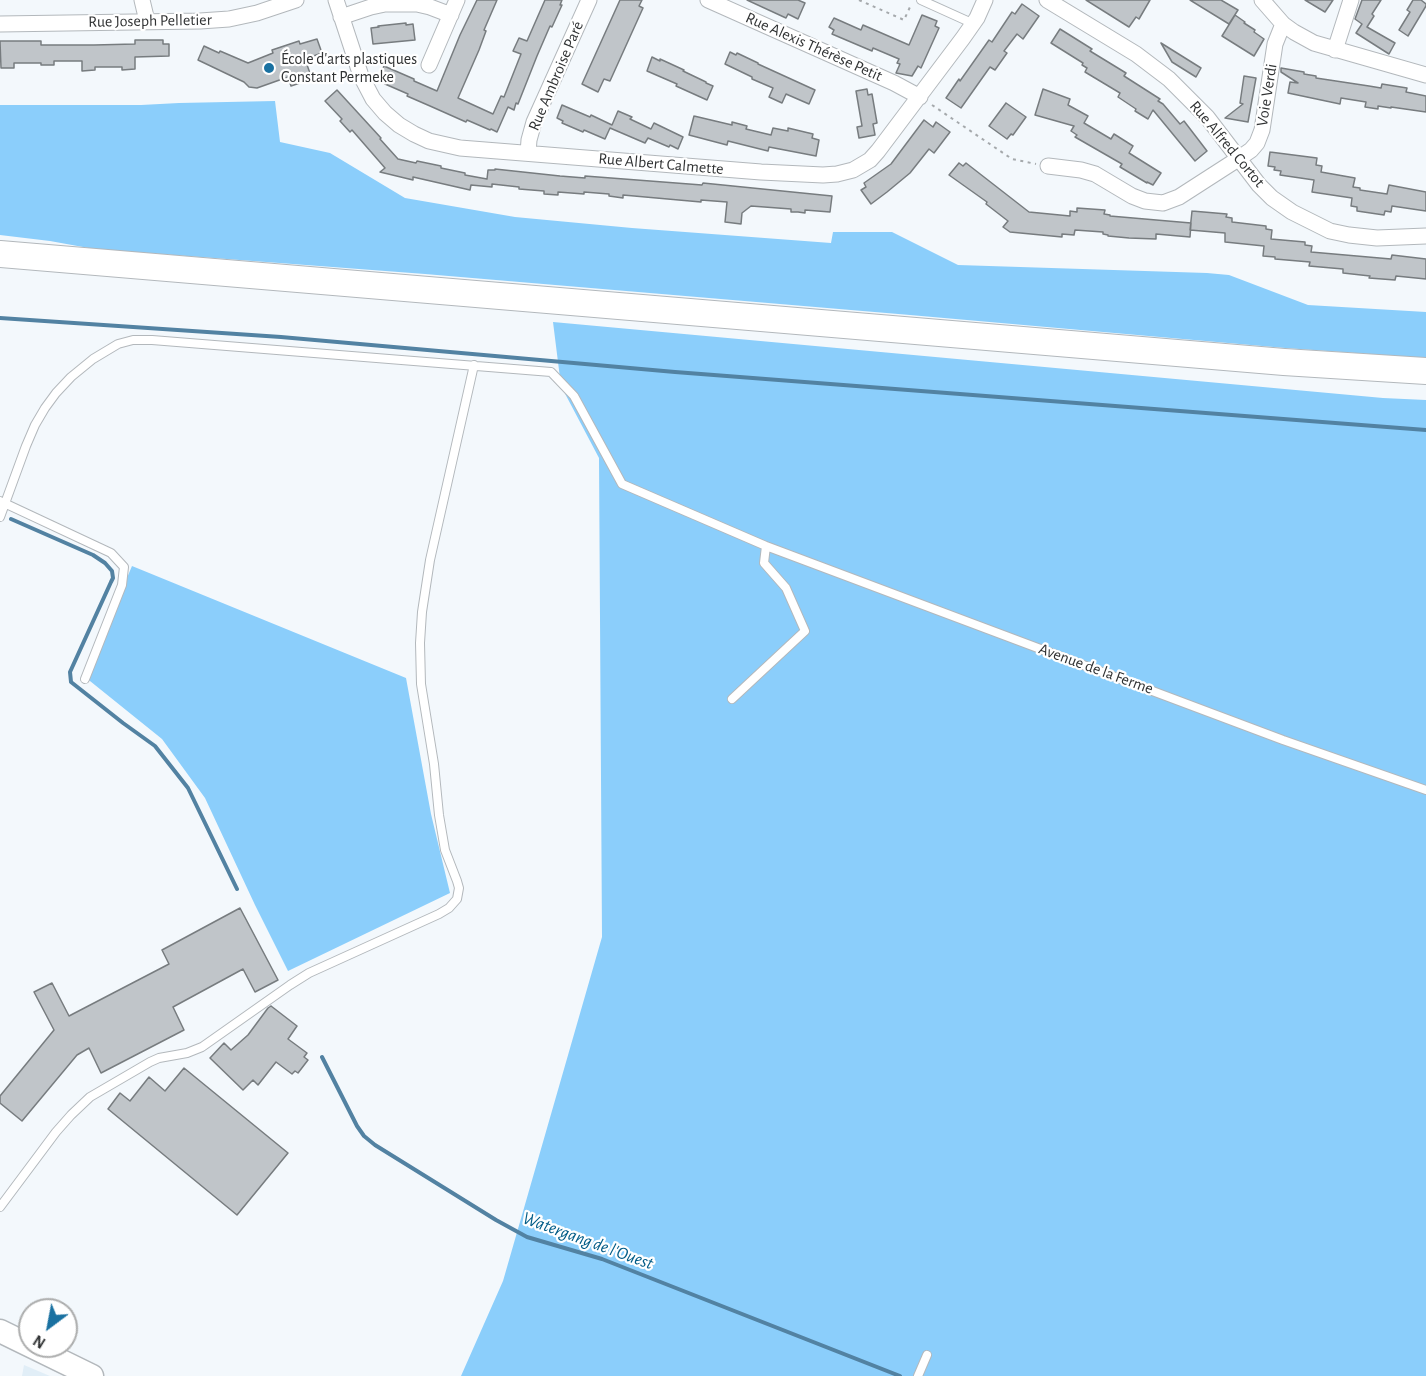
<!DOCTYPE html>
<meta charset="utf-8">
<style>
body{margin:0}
#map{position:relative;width:1426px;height:1376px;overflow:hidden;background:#f3f8fc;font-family:"Alegreya Sans",sans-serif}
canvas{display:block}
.north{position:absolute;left:18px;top:1298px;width:60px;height:60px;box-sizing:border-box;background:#fff;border:2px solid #acadad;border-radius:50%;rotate:212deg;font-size:16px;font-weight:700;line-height:24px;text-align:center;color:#303233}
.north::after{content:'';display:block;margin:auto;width:21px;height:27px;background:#1a71a1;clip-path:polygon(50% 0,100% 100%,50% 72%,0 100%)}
</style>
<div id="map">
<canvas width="1426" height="1376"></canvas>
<div class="north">N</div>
</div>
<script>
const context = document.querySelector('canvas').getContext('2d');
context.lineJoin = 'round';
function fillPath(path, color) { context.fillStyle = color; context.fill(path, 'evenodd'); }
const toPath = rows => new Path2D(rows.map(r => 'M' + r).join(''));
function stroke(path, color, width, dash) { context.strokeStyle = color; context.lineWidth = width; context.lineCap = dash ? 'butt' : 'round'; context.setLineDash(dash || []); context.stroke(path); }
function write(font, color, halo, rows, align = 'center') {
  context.font = font + ' "Alegreya Sans",sans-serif'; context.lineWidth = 4.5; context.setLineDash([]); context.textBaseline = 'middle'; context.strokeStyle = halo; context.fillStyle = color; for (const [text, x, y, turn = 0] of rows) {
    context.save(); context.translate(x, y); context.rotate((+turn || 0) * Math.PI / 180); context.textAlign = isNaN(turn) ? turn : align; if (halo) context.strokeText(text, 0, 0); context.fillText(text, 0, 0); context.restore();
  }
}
const built = toPath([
 [24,1365,50,1376,22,1376]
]);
const green = toPath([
 [275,101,280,142,330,153,405,198,515,217,632,228,831,243,833,232,892,232,958,265,1207,273,1229,275,1308,305,1426,312,1426,358,1285,348,910,315,425,274,94,249,50,241,0,235,0,105,141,105,179,103],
 [553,322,1383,398,1426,400,1426,1376,461,1376,503,1281,602,937,599,458,561,386],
 [132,566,406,678,431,814,450,893,288,971,255,905,205,798,162,739,85,677]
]);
const stream = toPath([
 [0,318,281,337,675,372,1426,430],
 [11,519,93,555,105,563,112,571,113,578,111,582,70,672,71,682,123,723,155,746,188,788,237,889],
 [322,1057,357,1126,364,1136,375,1145,496,1220,527,1237,602,1259,900,1376]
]);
const building = toPath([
 [477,0,497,0,484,30,486,31,479,50,458,98,493,114,501,96,504,97,521,54,513,51,519,38,527,41,545,0,562,0,560,5,562,5,552,27,550,26,537,56,518,104,516,103,514,110,508,107,497,132,491,129,490,130,467,120,466,122,430,106,407,96,408,94,385,84,386,83,378,79,384,66,414,79,414,81,437,91,460,35,477,0],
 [620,0,642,0,639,6,643,8,610,81,604,79,598,92,582,84,620,0],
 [747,0,798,0,805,3,798,19,788,14,786,18,747,0],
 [1086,0,1150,0,1139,19,1136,17,1129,27,1086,0],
 [1190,0,1221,0,1238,10,1229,24,1190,0],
 [1305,0,1333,0,1325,12,1305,0],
 [1362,0,1381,0,1372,14,1374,16,1367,27,1395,43,1389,54,1356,33,1362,24,1355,19,1362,0],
 [1413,0,1421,0,1426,4,1426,6,1408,36,1399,30,1410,12,1407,10,1413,0],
 [1022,4,1039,16,1023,39,1017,34,1004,51,1007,53,995,70,990,67,961,108,946,98,959,79,960,81,989,40,992,42,1012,12,1015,14,1022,4],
 [922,15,937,21,935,26,939,28,921,68,918,66,912,76,896,73,900,64,897,63,899,59,873,48,872,51,832,34,834,30,829,27,834,18,861,30,863,25,909,45,922,15],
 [1235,15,1245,22,1244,23,1255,30,1254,32,1264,39,1254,56,1222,36,1235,15],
 [406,23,406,25,413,24,415,40,373,44,371,28,379,27,378,26,406,23],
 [1060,29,1092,49,1090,51,1126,73,1124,76,1160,99,1158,101,1163,104,1180,124,1184,121,1207,151,1195,161,1153,110,1148,119,1135,111,1136,109,1118,97,1120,93,1085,72,1087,68,1082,65,1083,63,1051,43,1060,29],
 [317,39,322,53,305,59,312,79,291,86,288,77,257,88,249,87,244,82,198,60,204,46,219,53,220,51,248,63,273,53,272,50,299,41,300,44,317,39],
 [135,40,163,40,163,44,169,44,169,56,135,57,135,69,122,70,122,67,95,67,95,70,82,71,82,61,54,61,54,65,41,65,41,63,14,63,14,68,1,68,0,41,41,41,41,45,94,45,135,44,135,40],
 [1161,43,1201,68,1196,77,1172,62,1161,43],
 [730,52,736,55,737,53,758,63,758,64,815,90,809,104,786,94,782,103,769,97,773,88,752,79,752,77,725,64,730,52],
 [652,57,660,61,660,59,684,70,683,71,706,82,706,83,713,86,707,100,676,86,677,84,647,71,652,57],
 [1281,68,1304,72,1304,74,1316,76,1316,78,1369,86,1381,88,1382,84,1407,88,1406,92,1426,96,1426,112,1391,107,1391,108,1378,106,1378,109,1365,107,1366,102,1341,98,1340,104,1288,93,1290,82,1298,83,1281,72,1281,68],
 [1244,76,1256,78,1248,122,1225,118,1243,104,1240,103,1244,76],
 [867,89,868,95,872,94,877,123,873,124,875,135,859,138,857,127,862,126,856,91,867,89],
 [1043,89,1070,99,1068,105,1088,116,1084,123,1111,139,1114,134,1133,146,1129,153,1161,173,1153,185,1147,182,1147,183,1120,167,1122,164,1075,137,1077,135,1071,131,1074,126,1035,115,1043,89],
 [337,90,381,138,380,139,398,159,416,163,417,161,441,166,441,168,465,173,465,175,487,179,488,170,495,170,495,169,560,176,585,178,585,176,702,185,703,183,832,196,830,212,805,210,805,213,798,212,791,212,791,209,751,206,742,213,741,224,725,222,727,202,701,200,701,202,623,195,623,198,609,196,609,194,584,192,584,194,558,192,558,195,544,194,544,191,519,189,519,187,492,184,492,187,471,185,470,190,413,177,413,180,380,172,385,168,352,130,350,132,340,121,342,119,325,101,337,90],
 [1006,103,1026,117,1013,135,1011,134,1007,139,989,126,1006,103],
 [562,105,590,117,591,115,612,125,618,111,632,117,630,119,651,129,654,123,683,137,678,149,670,145,669,147,648,138,645,143,610,128,605,139,584,130,583,132,562,123,563,121,557,118,562,105],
 [694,116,732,125,732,122,747,126,746,129,771,135,773,128,788,131,788,128,813,134,812,138,819,140,816,156,769,147,768,151,728,141,727,145,689,135,694,116],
 [924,120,933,127,936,122,950,132,934,153,929,149,910,173,887,192,871,204,861,190,866,187,864,183,891,164,924,120],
 [1270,152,1317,158,1316,165,1322,166,1321,172,1355,178,1353,187,1360,188,1360,190,1387,194,1389,185,1426,192,1426,211,1392,206,1391,212,1385,211,1384,215,1357,211,1357,207,1351,206,1352,198,1312,192,1314,180,1280,175,1281,171,1274,170,1275,167,1268,166,1270,152],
 [959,163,963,166,966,163,1029,212,1070,216,1070,211,1077,212,1077,208,1105,210,1104,214,1110,215,1110,216,1191,223,1190,237,1156,234,1156,239,1129,238,1108,236,1108,235,1103,234,1103,232,1075,230,1074,235,1062,234,1062,237,1010,232,1003,227,1008,221,986,204,987,202,949,175,959,163],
 [1192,211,1227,214,1226,217,1232,218,1232,222,1266,226,1266,229,1272,230,1271,239,1305,242,1305,245,1312,246,1311,252,1391,259,1392,255,1426,259,1426,279,1396,276,1395,280,1369,278,1370,276,1343,273,1343,269,1309,266,1310,262,1275,259,1275,257,1263,256,1264,246,1225,242,1225,233,1190,230,1192,211],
 [240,908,278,980,255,992,243,969,173,1007,184,1030,101,1073,89,1048,77,1055,22,1121,0,1103,0,1096,54,1030,34,992,52,983,69,1016,169,964,162,950,240,908],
 [271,1006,297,1026,288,1039,307,1053,304,1057,308,1060,298,1073,295,1071,292,1074,276,1062,258,1085,253,1080,243,1090,210,1058,224,1043,231,1050,248,1035,268,1008,271,1006],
 [184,1068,288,1153,237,1215,108,1109,120,1093,130,1101,149,1077,165,1091,184,1068]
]);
const path = toPath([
 [859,0,904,20,910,7,912,6],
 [932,105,1012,159,1036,164]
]);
const service = toPath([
 [921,0,974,24],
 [0,501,111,553,124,567,122,585,85,679],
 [0,517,26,446,35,425,45,408,56,393,71,377,93,359,118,344,133,340,152,340,551,372,574,396,622,484,766,546,1283,740,1426,790],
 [732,699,805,631,786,588,764,563,766,546],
 [0,1207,56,1132,71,1115,90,1097,150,1062,159,1058,187,1053,202,1047,290,985,309,973,439,914,449,908,457,899,459,888,457,881,445,850,439,815,434,764,421,684,420,643,422,612,430,560,474,365],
 [918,1376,927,1355]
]);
const minor = toPath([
 [142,0,147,21],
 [336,0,361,76,373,99,385,113,399,125,414,134,429,141,460,148,761,172,823,175,837,174,853,170,870,160,878,151,963,38,977,18,985,0],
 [708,0,894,83,920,97],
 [1047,0,1136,54,1169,79,1207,117,1259,185,1272,198,1292,212,1330,231,1349,235,1377,238,1426,236],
 [1262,0,1283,24,1294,32,1314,43,1426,75],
 [341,17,371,7,385,4,417,4,430,7,451,15],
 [0,24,200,21,229,19,257,13,296,0],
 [1335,50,1351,0],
 [429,65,457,0],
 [528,153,529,140,534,122,589,0],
 [1048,166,1081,170,1095,174,1132,196,1145,201,1163,203,1179,197,1238,159,1251,150,1257,143,1262,130,1275,44,1283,24]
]);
const secondary = toPath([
 [0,1331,92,1376]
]);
const primary = toPath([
 [0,254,1284,362,1426,371]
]);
const markers = [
 [269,68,6,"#1a71a1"]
];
const streetNames = [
 ["Rue Joseph Pelletier",150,21,-1],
 ["Rue Alexis Thérèse Petit",814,47,24],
 ["Rue Ambroise Paré",556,76,-67],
 ["Voie Verdi",1267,95,-81],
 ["Rue Alfred Cortot",1227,144,50],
 ["Rue Albert Calmette",661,164,5],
 ["Avenue de la Ferme",1096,669,20]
];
const poiNames = [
 ["École d'arts plastiques",281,59],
 ["Constant Permeke",281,77]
];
const waterNames = [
 ["Watergang de l'Ouest",588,1241,20]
];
fillPath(built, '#e1eef7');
fillPath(green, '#8bcefb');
stroke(stream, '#5282a2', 4);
fillPath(building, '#c0c5c9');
stroke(building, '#777c7f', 1.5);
stroke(service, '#b3b8bc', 10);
stroke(minor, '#b3b8bc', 17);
stroke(secondary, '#b3b8bc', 25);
stroke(primary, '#b3b8bc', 28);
stroke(path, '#a5a9ac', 2, [3, 4.5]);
stroke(service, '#fff', 8);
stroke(minor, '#fff', 15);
stroke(secondary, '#fff', 22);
stroke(primary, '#fff', 26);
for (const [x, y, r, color] of markers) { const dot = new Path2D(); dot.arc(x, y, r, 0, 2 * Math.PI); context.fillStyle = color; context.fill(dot); stroke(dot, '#fff', 2); }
write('16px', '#303233', '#fff', streetNames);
write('16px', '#303233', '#fff', poiNames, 'left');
write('italic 18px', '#025c87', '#fff', waterNames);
</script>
